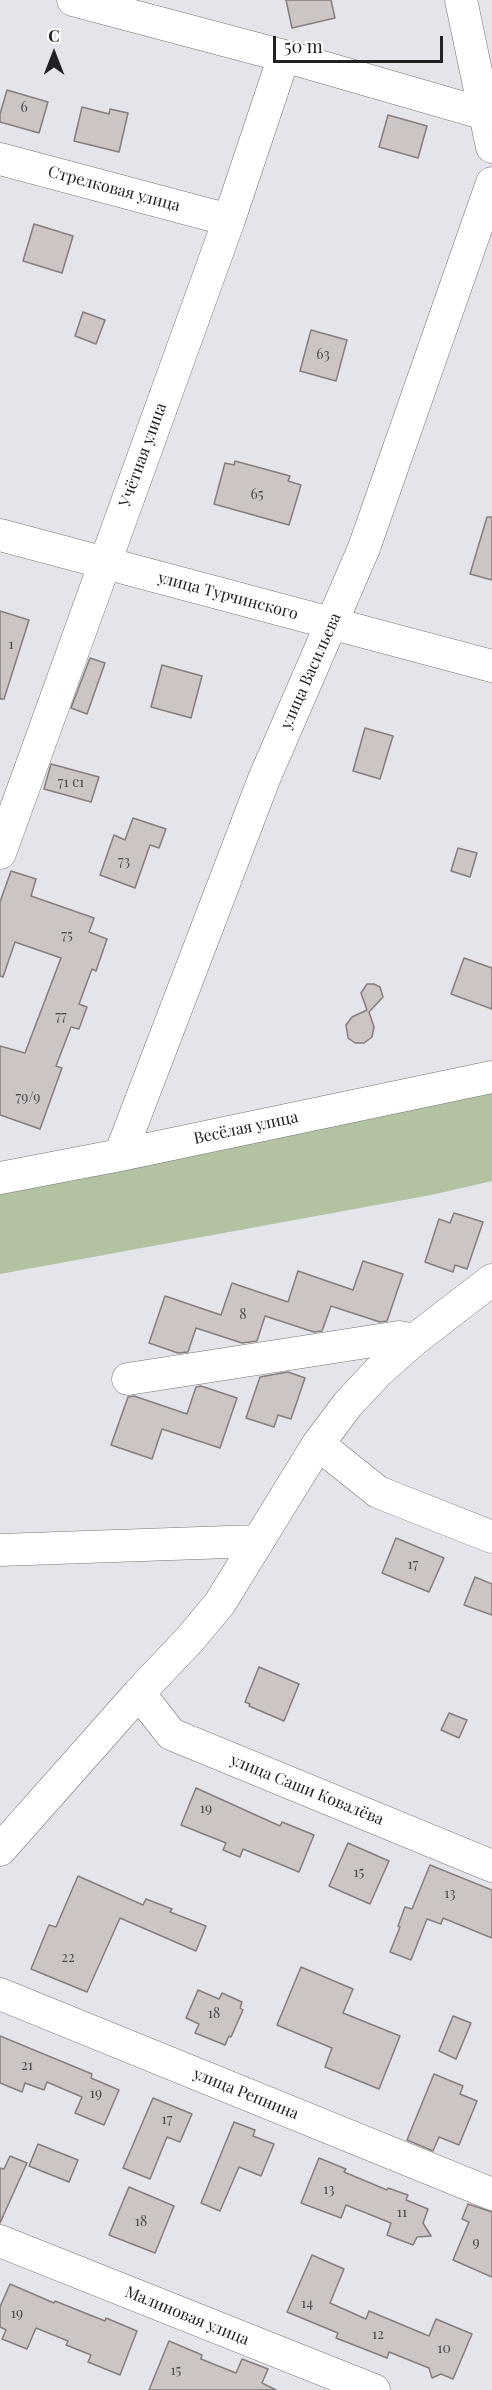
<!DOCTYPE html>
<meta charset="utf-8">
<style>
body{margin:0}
#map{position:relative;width:492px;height:2390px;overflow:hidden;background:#e4e4eb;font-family:"Playfair Display",serif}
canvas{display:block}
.north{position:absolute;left:24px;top:24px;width:60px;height:60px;-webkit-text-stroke:4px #fff;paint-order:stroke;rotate:0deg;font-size:16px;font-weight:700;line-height:24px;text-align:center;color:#212123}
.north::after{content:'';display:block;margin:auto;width:21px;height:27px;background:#212123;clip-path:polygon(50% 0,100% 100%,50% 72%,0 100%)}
.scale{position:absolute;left:273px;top:36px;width:170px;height:27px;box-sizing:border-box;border:3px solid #212123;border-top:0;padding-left:8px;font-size:18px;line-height:21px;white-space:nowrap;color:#212123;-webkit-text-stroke:4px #fff;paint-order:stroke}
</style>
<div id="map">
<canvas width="492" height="2390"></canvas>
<div class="north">С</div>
<div class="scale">50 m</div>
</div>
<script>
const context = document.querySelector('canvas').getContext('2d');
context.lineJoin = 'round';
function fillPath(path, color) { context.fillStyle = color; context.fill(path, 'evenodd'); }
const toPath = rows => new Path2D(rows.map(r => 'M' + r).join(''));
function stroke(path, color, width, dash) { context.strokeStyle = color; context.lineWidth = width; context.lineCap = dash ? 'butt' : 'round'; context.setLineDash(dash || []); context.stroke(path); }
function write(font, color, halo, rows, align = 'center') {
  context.font = font + ' "Playfair Display",serif'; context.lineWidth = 5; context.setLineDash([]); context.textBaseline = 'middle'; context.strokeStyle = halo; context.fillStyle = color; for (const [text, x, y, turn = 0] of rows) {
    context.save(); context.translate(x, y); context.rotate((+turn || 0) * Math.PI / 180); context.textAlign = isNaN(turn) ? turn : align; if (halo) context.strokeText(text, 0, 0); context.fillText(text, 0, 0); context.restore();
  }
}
const green = toPath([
 [492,1087,492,1181,431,1195,0,1274,0,1183]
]);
const building = toPath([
 [286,0,331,0,335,18,292,28,286,0],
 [7,90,48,102,39,133,0,122,0,114,7,90],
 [82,107,109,114,110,109,128,113,119,152,74,141,82,107],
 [388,115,427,126,418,158,379,147,388,115],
 [34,224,73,236,62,273,23,261,34,224],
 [83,312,105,320,96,344,75,336,83,312],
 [311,330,347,340,336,381,300,371,311,330],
 [235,461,290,476,288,481,301,485,289,525,214,504,225,463,234,465,235,461],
 [487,517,492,517,492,580,470,574,487,517],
 [0,611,29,620,4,699,0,699,0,611],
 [90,658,105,663,87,714,71,708,90,658],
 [162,665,202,676,191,718,151,707,162,665],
 [365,728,393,736,380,779,353,771,365,728],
 [51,764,99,777,91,802,44,789,51,764],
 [133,818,166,829,159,848,150,845,135,888,100,875,114,835,125,840,133,818],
 [458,848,477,853,470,877,451,871,458,848],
 [11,871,36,879,31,896,94,918,89,932,107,939,96,971,92,969,79,1004,87,1007,79,1029,71,1027,56,1066,62,1068,40,1129,0,1115,0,1046,25,1053,61,958,15,942,3,977,0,976,0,902,11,871],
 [464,958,492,968,492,1009,451,994,464,958],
 [367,984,374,984,380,987,383,997,369,1012,374,1027,372,1037,364,1043,355,1043,348,1038,346,1025,352,1017,367,1010,361,993,367,984],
 [454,1213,483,1222,467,1269,455,1265,453,1272,425,1262,439,1219,450,1223,454,1213],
 [363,1261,403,1274,387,1321,380,1322,331,1306,322,1331,314,1332,265,1316,257,1341,242,1343,196,1328,188,1352,178,1353,149,1343,165,1296,221,1315,232,1283,288,1302,298,1271,353,1290,363,1261],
 [288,1372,305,1378,291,1419,278,1415,274,1427,246,1418,260,1377,288,1372],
 [201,1386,237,1398,220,1448,162,1429,152,1459,111,1445,128,1397,134,1396,187,1414,196,1387,201,1386],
 [396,1538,444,1558,429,1592,382,1573,396,1538],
 [475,1577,492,1584,492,1615,464,1605,475,1577],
 [259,1667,299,1684,284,1721,249,1706,250,1704,245,1702,259,1667],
 [449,1713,467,1720,459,1738,441,1730,449,1713],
 [196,1788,280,1826,282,1822,314,1835,299,1872,243,1849,240,1857,223,1850,226,1843,181,1825,196,1788],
 [348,1843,389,1861,370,1904,329,1886,348,1843],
 [430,1865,492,1890,492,1938,443,1918,441,1924,427,1919,411,1960,390,1952,400,1927,398,1926,405,1907,412,1909,430,1865],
 [78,1876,143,1905,146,1899,172,1909,170,1912,206,1926,196,1951,120,1918,87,1992,31,1969,49,1925,56,1927,78,1876],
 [301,1967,353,1989,343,2013,400,2036,379,2089,325,2067,332,2048,277,2025,301,1967],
 [198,1990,219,1999,222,1993,242,2002,240,2008,243,2010,231,2037,229,2036,225,2045,195,2033,199,2024,186,2018,198,1990],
 [453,2016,471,2023,456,2059,439,2051,453,2016],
 [0,2036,92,2074,91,2078,119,2090,104,2125,75,2113,82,2097,47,2082,44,2090,25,2083,22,2092,0,2083,0,2036],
 [434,2074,463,2086,460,2094,477,2101,459,2145,439,2137,433,2151,407,2140,434,2074],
 [153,2098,192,2114,180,2142,167,2137,150,2179,123,2168,153,2098],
 [234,2122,255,2130,253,2136,274,2144,261,2176,239,2167,220,2211,201,2203,234,2122],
 [38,2144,78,2160,69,2182,29,2166,38,2144],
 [10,2156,27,2163,0,2223,0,2168,4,2169,10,2156],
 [319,2158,346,2169,344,2172,387,2190,388,2188,408,2195,406,2200,428,2209,423,2223,431,2236,417,2237,413,2245,387,2235,391,2223,346,2205,341,2218,301,2203,319,2158],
 [129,2187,174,2206,155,2253,109,2235,129,2187],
 [468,2204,492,2212,492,2277,453,2260,469,2222,462,2219,468,2204],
 [312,2255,344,2269,330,2303,366,2319,369,2311,429,2336,436,2319,472,2334,453,2379,441,2374,432,2378,429,2368,389,2352,387,2358,336,2338,338,2333,287,2312,312,2255],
 [10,2284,54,2303,55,2301,105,2321,106,2318,137,2331,120,2375,88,2362,91,2355,66,2345,68,2341,36,2328,27,2349,2,2339,6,2330,0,2327,0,2307,10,2284],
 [169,2341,202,2355,201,2359,236,2373,242,2359,268,2369,262,2383,276,2390,149,2390,169,2341]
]);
const minor = toPath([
 [73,0,284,56,485,114],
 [461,0,492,147],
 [0,159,229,220],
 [0,535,492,666],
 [0,853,229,220,284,56],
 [120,1155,264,779,364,548,492,183],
 [0,1178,120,1155,492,1077],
 [128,1379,399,1337,414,1340],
 [318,1444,378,1492,492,1537],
 [0,1550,257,1541],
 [139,1693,171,1734,492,1866],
 [0,1850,139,1693,191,1638,220,1603,318,1444,348,1404,378,1372,414,1340,492,1280],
 [0,1994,492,2194],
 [0,2241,374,2390]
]);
const numberNames = [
 ["6",24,108],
 ["63",323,355],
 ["65",257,495],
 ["1",11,645],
 ["71 с1",71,783],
 ["73",124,862],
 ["75",67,936],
 ["77",61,1017],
 ["79/9",28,1098],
 ["8",243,1315],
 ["17",413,1565],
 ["19",206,1809],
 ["15",359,1873],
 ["13",450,1894],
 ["22",68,1958],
 ["18",214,2014],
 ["21",27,2066],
 ["19",96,2094],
 ["17",167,2120],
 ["13",329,2190],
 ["11",402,2213],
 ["18",141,2222],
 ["9",476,2243],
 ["14",307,2304],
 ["19",17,2314],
 ["12",378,2335],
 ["10",444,2349],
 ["15",176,2371]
];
const streetNames = [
 ["Стрелковая улица",114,189,15],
 ["Учётная улица",143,455,-70],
 ["улица Турчинского",228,596,15],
 ["улица Васильева",311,671,-66],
 ["Весёлая улица",246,1128,-12],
 ["улица Саши Ковалёва",307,1790,22],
 ["улица Репнина",246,2094,22],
 ["Малиновая улица",187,2316,22]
];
fillPath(green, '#b3c3a1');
fillPath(building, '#ccc5c3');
stroke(building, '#857e7c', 1.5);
stroke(minor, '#74747a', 33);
stroke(minor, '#fff', 32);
write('14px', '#4c4a4b', null, numberNames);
write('16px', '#212123', '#fff', streetNames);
</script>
